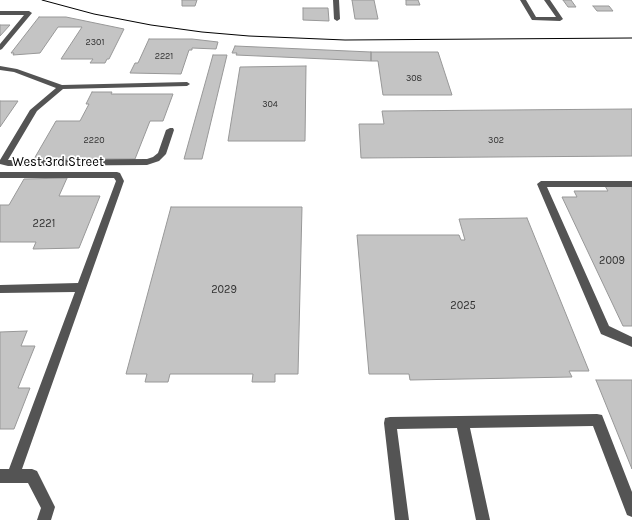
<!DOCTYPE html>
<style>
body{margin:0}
canvas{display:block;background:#fff}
</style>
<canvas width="632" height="520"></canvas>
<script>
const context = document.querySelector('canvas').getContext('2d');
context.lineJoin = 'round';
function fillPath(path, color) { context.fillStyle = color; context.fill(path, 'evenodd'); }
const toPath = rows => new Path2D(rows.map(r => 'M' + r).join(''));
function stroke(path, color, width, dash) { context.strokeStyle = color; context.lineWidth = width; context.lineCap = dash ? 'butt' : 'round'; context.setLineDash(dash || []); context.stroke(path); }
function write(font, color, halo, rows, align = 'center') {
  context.font = font + ' Karla,sans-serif'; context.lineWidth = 3.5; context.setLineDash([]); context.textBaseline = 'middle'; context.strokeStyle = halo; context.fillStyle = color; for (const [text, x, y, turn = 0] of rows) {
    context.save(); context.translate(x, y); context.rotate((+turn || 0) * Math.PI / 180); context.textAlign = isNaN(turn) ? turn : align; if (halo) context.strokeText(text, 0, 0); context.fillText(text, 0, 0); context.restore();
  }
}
const building = toPath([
 [182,0,197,0,195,6,182,6,182,0],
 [352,0,374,0,378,19,355,19,352,0],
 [406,0,418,0,420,5,406,5,406,0],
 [563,0,571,0,576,7,568,7,563,0],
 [593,6,609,6,613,11,597,11,593,6],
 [303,8,328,8,329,21,303,20,303,8],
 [39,17,66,17,124,29,109,59,107,59,105,63,90,63,93,59,61,59,82,27,58,27,40,53,13,55,14,53,11,53,39,17],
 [0,25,10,25,0,36,0,25],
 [149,39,192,39,218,42,216,49,192,48,192,50,189,50,181,74,130,73,135,63,138,63,149,39],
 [235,46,371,52,371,61,236,55,237,53,232,53,235,46],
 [371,52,438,52,452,95,383,95,378,61,371,61,371,52],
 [213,55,227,55,202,159,184,159,213,55],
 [306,66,305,141,228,141,240,67,306,66],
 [92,92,112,92,111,94,173,94,163,121,150,121,135,159,34,159,56,121,80,121,89,104,86,104,92,92],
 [0,101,18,101,0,127,0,101],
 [632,109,632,156,361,158,359,124,384,124,382,111,632,109],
 [67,178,59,196,100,196,79,248,33,249,36,242,0,242,0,205,9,205,24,179,67,178],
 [605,186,632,186,632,326,623,326,562,197,577,197,574,191,608,191,605,186],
 [171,207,302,207,298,374,275,374,275,382,252,382,253,374,170,374,168,382,145,382,147,374,126,374,171,207],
 [527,218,589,371,569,371,572,377,410,380,409,374,369,374,357,235,459,235,461,240,465,240,459,219,527,218],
 [27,331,21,346,35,346,18,388,30,388,14,429,0,429,0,332,27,331],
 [596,380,632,380,632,469,596,380]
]);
const minor = toPath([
 [333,0,339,0,340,19,337,21,334,19,333,0],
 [520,0,526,0,536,17,556,17,544,0,550,0,563,19,560,21,532,20,520,0],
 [0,11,29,11,32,13,2,49,0,50,0,44,24,15,0,15,0,11],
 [0,66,17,69,62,85,187,82,190,84,187,86,63,89,37,111,8,160,147,159,153,157,158,153,166,130,170,128,173,128,174,130,166,154,159,161,147,165,8,166,0,164,0,160,30,110,56,88,14,72,0,70,0,66],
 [0,172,117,172,120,173,124,181,22,469,32,469,37,471,55,507,51,520,37,520,41,508,28,483,0,483,0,469,9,469,75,292,0,293,0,285,78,283,116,181,114,178,0,178,0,172],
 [541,181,632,181,632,187,547,187,609,326,632,337,632,347,601,334,537,184,541,181],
 [597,414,602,415,632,492,632,517,627,515,593,426,470,428,490,520,476,520,457,428,397,429,409,520,395,520,384,423,385,418,390,417,597,414]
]);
const tram = toPath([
 [42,0,94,14,151,25,202,32,249,36,345,40,632,38]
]);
const farNumbernames = [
 ["2301",95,42],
 ["2221",164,56],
 ["308",414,78],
 ["304",270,104],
 ["2220",94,140],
 ["302",496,140]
];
const numberNames = [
 ["2221",44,224],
 ["2009",612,261],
 ["2029",224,290],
 ["2025",463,306]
];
const streetNames = [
 ["West 3rd Street",58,162]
];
fillPath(building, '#c4c4c4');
stroke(building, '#989898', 1);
fillPath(minor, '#545454');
stroke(tram, '#000', 1);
write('9px', '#313131', null, farNumbernames);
write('11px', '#313131', null, numberNames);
write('13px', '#000', '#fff', streetNames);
</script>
